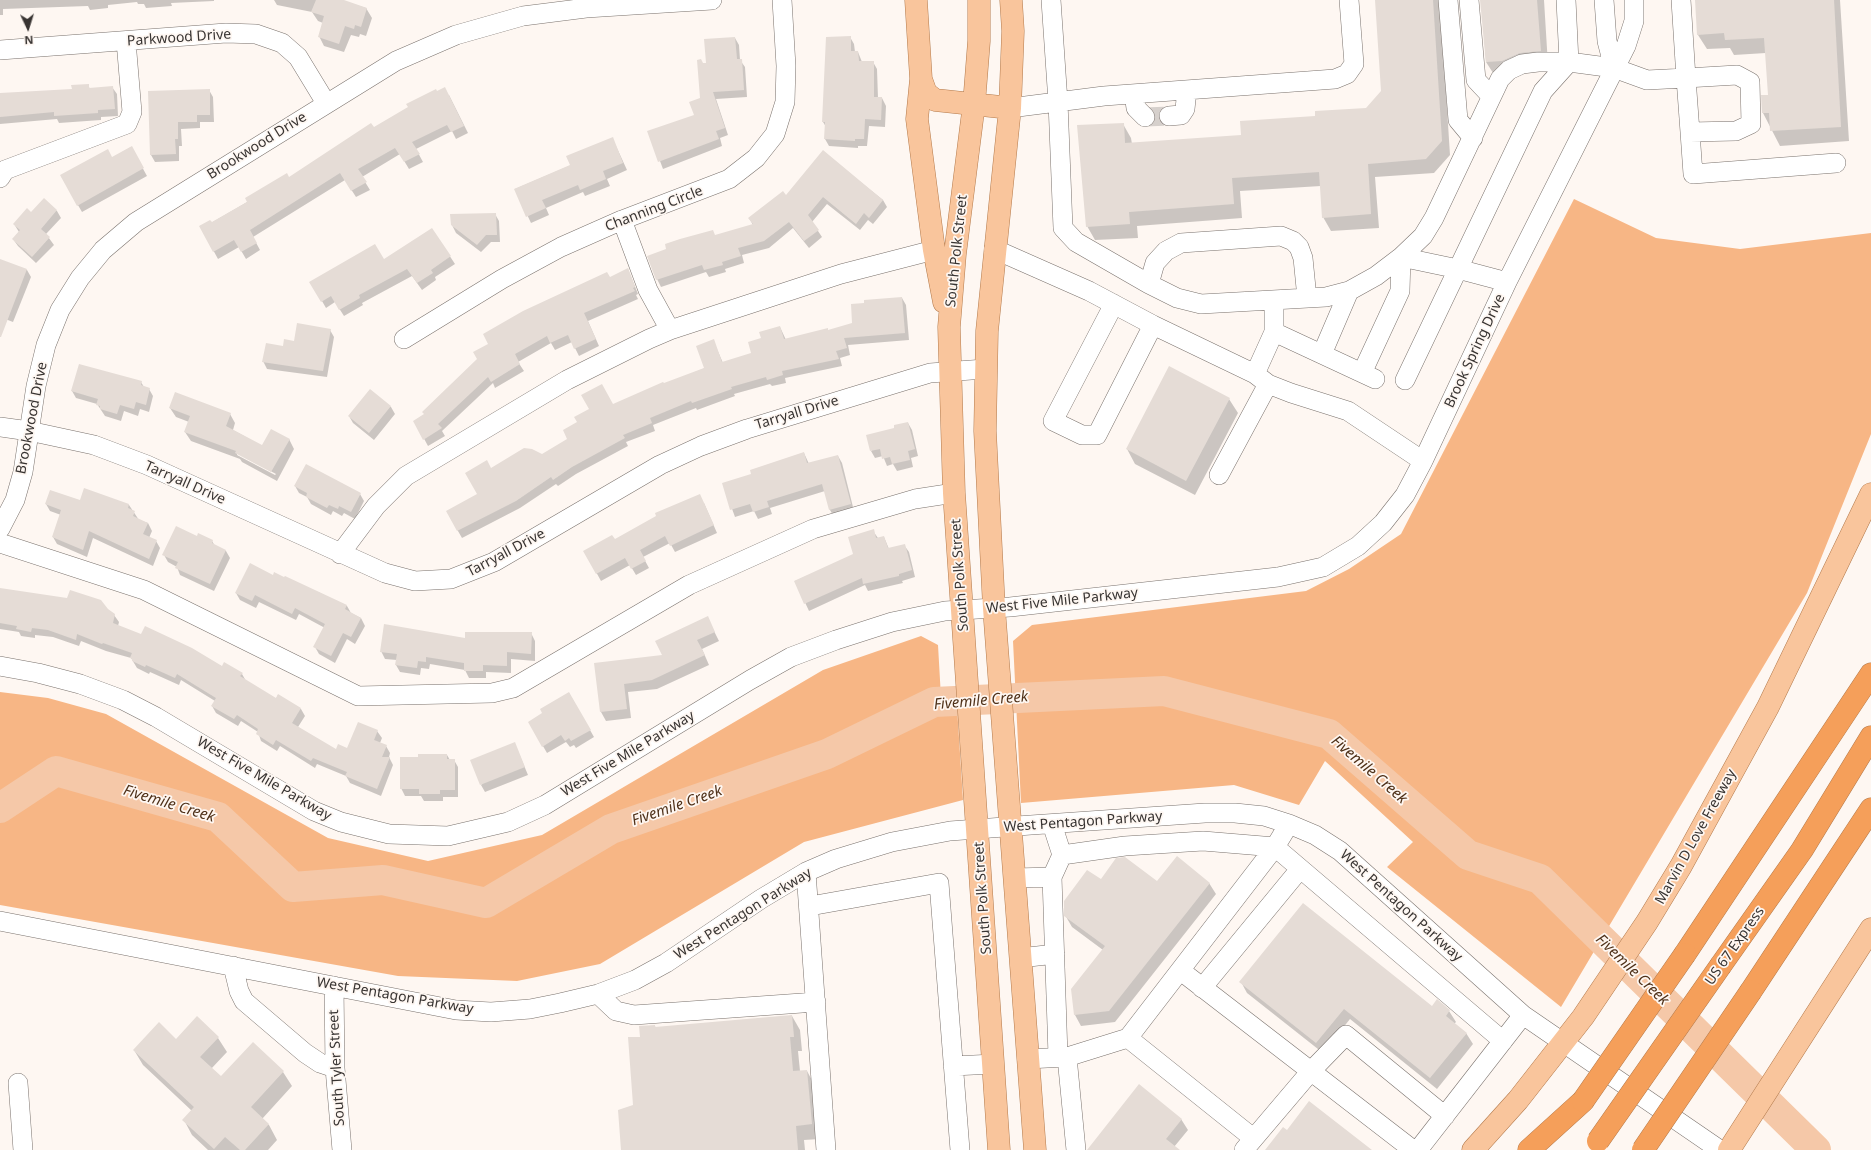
<!DOCTYPE html>
<style>
body{margin:0}
#map{position:relative;width:1871px;height:1150px;overflow:hidden;background:#fef7f2;font-family:"Noto Sans",sans-serif}
canvas{display:block}
.north{position:absolute;left:8px;top:8px;width:40px;height:40px;-webkit-text-stroke:3px #fef7f2;paint-order:stroke;rotate:176deg;font-size:11px;font-weight:700;line-height:16px;text-align:center;color:#383432}
.north::after{content:'';display:block;margin:auto;width:14px;height:18px;background:#383432;clip-path:polygon(50% 0,100% 100%,50% 72%,0 100%)}
</style>
<div id="map">
<canvas width="1871" height="1150"></canvas>
<div class="north">N</div>
</div>
<script>
const context = document.querySelector('canvas').getContext('2d');
context.lineJoin = 'round';
function fillPath(path, color) { context.fillStyle = color; context.fill(path, 'evenodd'); }
const toPath = rows => new Path2D(rows.map(r => 'M' + r).join(''));
function stroke(path, color, width, dash) { context.strokeStyle = color; context.lineWidth = width; context.lineCap = dash ? 'butt' : 'round'; context.setLineDash(dash || []); context.stroke(path); }
function write(font, color, halo, rows, align = 'center') {
  context.font = font + ' "Noto Sans",sans-serif'; context.lineWidth = 3.5; context.setLineDash([]); context.textBaseline = 'middle'; context.strokeStyle = halo; context.fillStyle = color; for (const [text, x, y, turn = 0] of rows) {
    context.save(); context.translate(x, y); context.rotate((+turn || 0) * Math.PI / 180); context.textAlign = isNaN(turn) ? turn : align; if (halo) context.strokeText(text, 0, 0); context.fillText(text, 0, 0); context.restore();
  }
}
const green = toPath([
 [1574,199,1656,238,1740,249,1871,233,1871,434,1807,593,1561,1007,1387,867,1413,842,1325,761,1299,805,1234,785,1021,803,1013,641,1032,625,1306,591,1349,569,1401,534],
 [921,636,938,645,942,715,957,707,963,800,804,842,600,964,517,981,398,976,0,905,0,692,48,698,106,714,328,838,428,861,542,835,823,670]
]);
const shadow = toPath([
 [0,0,214,0,214,1,171,3,172,6,146,8,144,4,138,4,137,2,108,5,108,8,90,10,88,6,3,9,3,15,0,15],
 [274,0,341,0,366,8,372,18,366,36,360,34,359,37,351,35,344,52,324,46,319,36,323,23,318,21,312,12,277,5],
 [1376,0,1440,0,1450,155,1434,173,1375,177,1379,228,1331,231,1323,217,1321,186,1240,191,1242,218,1137,226,1138,238,1095,240,1087,226,1123,124,1131,138,1132,144,1242,136,1316,117,1366,109,1382,91],
 [1481,0,1544,0,1548,65,1495,76,1486,62],
 [1696,0,1840,0,1849,141,1780,146,1763,113,1769,96,1766,53,1734,55,1730,48,1707,49,1698,35],
 [850,37,854,44,855,52,858,52,862,62,873,62,877,69,878,98,882,98,886,106,885,127,869,126,867,146,858,146,858,148,829,146,825,139,826,127,823,122],
 [735,38,739,45,740,60,745,67,747,97,716,99,728,135,720,138,722,146,663,169,649,132,695,116,701,99,703,64,707,64],
 [88,85,90,89,112,87,117,94,118,116,101,117,101,120,59,123,57,119,0,124,0,94,73,90],
 [209,90,213,97,214,122,200,122,200,128,181,129,182,146,179,146,179,161,155,162,151,155,149,92],
 [437,92,449,95,468,133,456,139,452,131,416,149,423,162,409,169,400,154,362,177,370,190,356,197,345,180,253,237,260,250,246,259,239,247,218,259,200,226,211,223],
 [616,146,627,170,607,179,610,186,585,196,583,192,546,208,549,215,531,223,515,189],
 [131,147,147,176,82,212,61,176,112,158],
 [823,152,883,200,887,207,873,224,868,220,860,230,827,204,812,222,822,237,809,248,793,228,769,248,742,255,744,263,725,269,726,272,709,277,706,272,661,287,657,279,715,236,753,225,749,218,786,197],
 [44,200,57,211,61,218,46,234,54,245,36,263,18,246,13,239,19,232,14,224,31,214],
 [495,214,499,221,500,242,491,242,481,252,456,233,452,225],
 [432,229,455,264,435,277,436,280,422,290,412,276,362,303,363,305,344,316,335,302,326,308,311,282,384,260],
 [0,267,27,270,31,277,13,322,0,317],
 [628,269,638,294,636,295,638,299,588,321,599,346,579,356,572,342,555,350,551,343,518,362,524,371,495,388,493,383,442,431,445,436,428,446,415,422,610,278],
 [902,298,906,305,909,340,848,345,850,355,840,358,842,366,785,378,786,383,772,386,770,384,734,394,735,396,697,410,696,408,653,425,655,431,626,442,628,446,576,474,558,486,556,484,520,508,462,538,447,512,478,495,491,469,542,455,569,439,613,405,705,368,713,340,723,363,753,354,762,339,780,327,786,340,829,331,853,324],
 [330,330,334,337,327,377,267,369,263,361,283,347],
 [141,382,144,387,149,389,153,396,149,412,140,409,138,416,124,411,121,421,105,416,97,404,76,398,72,391],
 [370,390,391,407,395,414,374,440,353,423,349,416],
 [1229,399,1238,413,1195,495,1135,464,1127,449],
 [170,408,230,414,235,423,233,430,262,446,289,439,294,449,277,481,242,462,240,459,191,441,185,432,189,422,176,417],
 [237,453,276,474,275,475,237,455],
 [908,423,912,430,918,456,911,458,913,467,897,471,893,464,887,466,883,456,875,458,871,451,895,429],
 [804,453,809,464,838,456,842,463,854,511,834,517,830,510,825,491,770,508,772,514,758,519,754,511,735,517,723,484,753,475],
 [295,486,360,494,364,501,355,519,344,513,342,516,333,511,331,515,311,504,307,497,299,493],
 [81,501,129,505,139,520,148,523,152,531,149,538,156,541,160,548,153,566,93,538,87,557,57,544,53,537,61,515,50,511,46,504],
 [704,503,717,533,675,552,670,543,643,557,649,568,636,575,630,565,601,581,585,552,614,541,658,516],
 [873,531,878,538,884,537,889,549,904,545,909,552,915,577,902,581,903,583,868,591,865,585,809,611,795,581,854,555],
 [197,537,212,541,215,546,226,551,230,558,214,591,180,575,177,567,168,562,164,555],
 [274,576,318,592,347,606,351,613,361,618,365,626,355,644,347,639,335,663,319,654,315,647,325,628,299,614,296,620,259,602,256,608,240,600,236,593],
 [0,598,107,610,114,615,119,622,118,626,242,674,246,681,276,699,278,695,301,709,305,716,298,727,336,751,348,749,377,731,382,738,380,743,386,746,390,753,389,757,393,765,381,796,350,783,346,776,317,764,315,768,280,746,277,751,261,741,258,732,241,721,238,726,216,713,212,706,215,701,181,680,179,685,150,672,149,674,137,668,131,658,106,651,81,641,79,646,53,637,35,635,35,638,21,636,19,632,0,629],
 [712,627,719,641,702,649,709,665,657,689,628,692,631,718,606,721,601,712,595,664,663,656],
 [531,633,535,641,535,661,511,659,511,673,486,672,486,678,469,678,465,670,430,664,429,669,421,668,420,675,400,672,396,665,397,660,385,659,381,651,466,639],
 [569,693,594,737,576,748,574,745,570,747,566,742,547,753,529,722,544,714],
 [515,744,528,775,485,792,481,785],
 [447,755,450,760,454,760,458,767,458,797,443,797,443,801,424,801,421,796,405,796,401,788,419,758],
 [1101,881,1209,883,1216,894,1115,1022,1081,1026,1075,1015,1103,950,1072,927,1065,915],
 [1241,982,1432,1007,1437,1001,1449,1011,1456,1022,1454,1024,1466,1033,1473,1044,1437,1089,1350,1019,1323,1053,1247,993],
 [792,1016,800,1030,802,1051,798,1051,800,1071,807,1071,815,1086,820,1139,804,1140,805,1150,622,1150,634,1106,641,1038,655,1026,656,1028],
 [218,1038,227,1052,211,1069,221,1077,283,1072,292,1086,262,1119,269,1125,277,1140,268,1150,208,1150,192,1135,184,1120,192,1111,143,1065,134,1050,176,1040],
 [1181,1119,1188,1130,1174,1147,1178,1150,1090,1150]
]);
const river = toPath([
 [0,808,56,771,218,817,293,887,383,880,486,903,611,829,827,754,934,702,1164,691,1329,734,1468,855,1540,879,1816,1150]
]);
const building = toPath([
 [316,0,344,0,367,8,361,27,355,25,354,29,345,26,339,44,318,37,324,16,311,12],
 [1375,0,1433,0,1442,141,1426,159,1368,164,1371,214,1322,218,1319,172,1232,178,1234,204,1129,212,1130,224,1086,227,1077,125,1124,123,1125,143,1241,135,1240,121,1315,116,1315,111,1366,108,1381,91],
 [1480,0,1537,0,1541,51,1520,53,1502,61,1486,62],
 [1695,0,1834,0,1841,127,1770,131,1769,113,1762,113,1761,95,1768,95,1764,38,1725,40,1724,33,1697,35],
 [851,36,851,51,858,51,859,61,874,61,874,97,882,97,881,120,865,119,864,139,855,139,855,141,824,139,825,122,822,122,826,37],
 [735,37,737,59,742,59,744,90,713,92,725,128,716,131,719,139,658,162,647,131,694,115,689,102,700,98,697,60,701,59,703,63,706,63,704,39],
 [89,84,89,88,113,86,115,109,98,110,98,113,54,116,54,112,0,117,0,93,72,89,71,85],
 [445,87,464,126,451,132,447,125,412,142,420,154,404,162,395,148,358,169,367,182,351,191,340,173,250,230,257,243,241,252,234,240,213,252,199,226,210,220,212,222,247,202,245,198,287,173,289,177,371,123,374,127,408,107,406,104,436,89,437,91],
 [210,89,210,115,197,115,197,122,178,122,178,139,175,139,176,154,150,155,148,91],
 [613,137,623,163,603,171,606,179,580,190,578,185,542,200,546,208,526,217,514,189,570,165,566,156],
 [132,146,144,168,77,206,60,175,108,149,112,157],
 [823,150,883,200,869,218,864,213,856,224,823,197,808,215,819,230,804,241,789,222,764,241,738,248,741,256,722,262,723,265,704,270,702,265,656,280,647,256,666,249,665,244,680,239,713,230,715,235,753,224,748,218,783,191,786,195],
 [44,198,57,210,41,229,50,237,32,257,12,239,20,230,13,224,27,208,31,212],
 [496,213,497,235,486,235,477,245,451,225,450,214],
 [432,228,451,256,431,270,433,273,417,283,407,269,359,295,360,298,339,310,331,296,321,302,309,282,375,244,384,259],
 [0,259,27,269,1,337,0,337],
 [628,268,635,287,633,288,635,291,584,313,596,339,574,349,568,335,550,343,547,336,515,354,520,364,491,382,488,377,438,424,442,428,423,440,413,421,424,414,422,412,477,359,473,352,488,344,483,334,523,311,607,272,610,277],
 [902,297,905,333,844,338,847,348,836,351,839,359,782,371,783,375,767,380,766,377,731,387,732,389,692,403,691,401,650,418,652,423,623,435,625,438,572,467,553,480,551,477,516,501,457,531,446,511,477,494,465,473,487,460,491,468,524,448,532,449,542,454,567,439,563,430,577,422,574,417,589,409,581,395,602,384,613,404,663,382,664,383,704,368,696,346,714,339,722,362,751,353,748,342,761,338,759,332,780,326,784,339,828,328,828,330,852,323,851,304,864,303,864,300],
 [297,323,331,329,323,371,262,362,266,343,283,346,284,339,294,341],
 [79,364,142,381,141,385,150,388,146,405,136,402,134,409,120,405,117,414,100,409,100,406,96,405,98,399,71,391],
 [1169,366,1230,398,1186,481,1126,449],
 [370,389,391,406,369,433,348,416],
 [175,392,231,413,226,426,262,445,271,429,290,439,271,472,235,453,236,451,184,432,190,416,169,408],
 [908,422,915,449,908,451,910,460,892,464,890,457,882,459,880,449,870,451,866,435,894,428,894,425],
 [804,452,807,463,838,455,851,504,829,510,822,484,767,501,769,507,753,512,750,504,730,510,722,483,751,474,750,470],
 [306,464,361,493,351,512,339,506,338,509,329,505,327,508,306,497,307,493,294,486],
 [84,488,129,504,128,508,135,511,133,516,148,523,143,534,157,540,149,559,89,531,83,550,52,537,61,510,45,504,50,490,80,500],
 [700,494,714,525,670,546,665,536,640,550,646,561,631,569,625,558,596,574,583,551,612,535,615,539,656,516,655,513],
 [176,526,197,536,198,533,213,540,212,543,226,550,210,584,175,568,178,562,162,555],
 [874,529,876,538,884,536,888,548,905,544,912,570,899,574,899,576,863,584,862,578,804,604,794,581,853,554,848,537],
 [250,563,273,575,274,572,284,577,285,576,347,605,345,609,361,618,351,637,343,633,331,656,313,647,325,624,295,608,292,614,255,595,252,601,235,593],
 [0,588,67,598,70,590,101,600,108,609,115,614,113,623,141,634,145,626,192,648,222,666,224,662,243,673,240,676,276,698,278,694,301,708,292,723,336,749,338,744,347,748,358,722,378,730,374,740,387,745,382,757,390,757,377,789,345,776,347,772,313,758,311,761,276,740,273,745,256,734,258,729,237,715,234,719,211,706,216,698,177,674,175,678,146,665,145,667,132,661,132,659,130,658,132,653,103,643,102,644,77,634,76,640,48,630,32,628,31,632,16,629,17,626,0,623],
 [708,616,715,632,697,640,705,655,652,680,624,684,627,709,600,712,594,663,662,655,655,641],
 [384,624,465,638,465,632,532,632,531,654,507,652,507,666,483,665,483,671,464,671,464,663,426,657,426,662,418,661,417,668,395,665,397,654,380,652],
 [569,692,591,730,571,741,569,738,565,741,561,735,542,747,528,722,542,713,540,709],
 [515,742,525,767,480,785,470,760],
 [418,754,447,754,447,759,455,759,455,790,440,790,440,794,419,794,419,789,400,789,400,757,418,757],
 [1177,856,1210,883,1109,1011,1074,1015,1071,989,1105,946,1064,916,1064,901,1087,870,1101,879,1116,858,1125,857,1157,881],
 [1303,903,1432,1006,1437,999,1450,1010,1446,1016,1467,1033,1430,1078,1344,1009,1316,1043,1239,982],
 [792,1015,794,1037,790,1037,793,1071,807,1070,812,1124,796,1126,798,1150,621,1150,618,1110,633,1105,628,1037,640,1037,639,1026,655,1025,655,1027],
 [197,1016,219,1037,200,1057,221,1076,253,1042,284,1071,251,1107,269,1124,245,1150,240,1150,225,1137,214,1149,182,1120,194,1107,133,1050,159,1022,176,1039],
 [1139,1084,1182,1119,1166,1139,1180,1150,1087,1150],
 [1309,1101,1372,1150,1265,1150,1283,1127,1287,1130]
]);
const minorTunnel = toPath([
 [1145,117,1169,116]
]);
const minor = toPath([
 [1051,0,1058,102,1063,228,1076,242,1149,284,1177,298,1201,304,1326,297,1349,291,1376,276,1401,257,1458,269,1405,380],
 [1448,0,1458,120,1473,138],
 [1469,0,1476,80,1491,96],
 [1566,0,1569,62,1614,68,1647,80,1686,78,1737,75,1750,82,1751,124,1736,131,1690,132,1686,78,1681,0],
 [1604,0,1607,41,1614,68],
 [0,50,226,33,256,34,282,43,298,57,326,103],
 [1134,94,1136,108,1145,117],
 [1010,108,1104,96,1335,79,1347,74,1354,64,1349,0],
 [1169,116,1181,115,1185,109,1187,90],
 [1690,132,1693,174,1836,163],
 [0,178,5,170,127,124,132,112,126,41],
 [622,220,648,290,670,330],
 [994,249,1089,291,1153,325,1255,374,1268,384,1291,393,1348,411,1423,461],
 [1507,282,1458,269,1543,91,1569,62],
 [1149,284,1155,263,1166,251,1181,243,1281,236,1293,241,1299,247,1303,258,1307,298],
 [1114,304,1053,421,1082,435,1097,435,1153,325],
 [1274,332,1274,300],
 [404,339,502,279,561,247,622,220,729,179,756,158,775,134,785,102,786,66,782,0],
 [1322,354,1349,291],
 [1362,373,1400,291,1401,257,1423,236,1434,218,1500,79,1509,70,1522,64,1538,62,1569,62],
 [1255,374,1274,332,1375,379],
 [0,427,29,431,94,445,147,465,385,573,415,581,451,579,494,562,660,465,701,446,747,429,930,373,985,369],
 [1219,475,1268,384],
 [0,529,15,500,23,472,36,386,46,345,60,310,80,278,103,250,136,222,396,61,456,35,523,16,586,8,712,0],
 [0,543,144,590,358,696,492,693,513,688,689,585,813,529,915,499,954,493],
 [340,554,376,506,406,476,567,380,649,339,670,330,841,274,934,250],
 [0,666,38,673,80,684,123,700,156,717,314,811,341,822,389,834,448,836,508,822,545,805,750,680,791,657,836,640,892,622,945,611,1010,607,1278,577,1323,567,1358,546,1383,523,1405,495,1423,461,1507,282,1626,46,1634,21,1634,0],
 [1052,824,1062,855],
 [806,872,826,1150],
 [1015,878,1052,877],
 [810,906,939,883,960,1150],
 [0,921,456,1010,491,1012,530,1009,560,1003,598,994,635,980,666,963,761,899,806,872,836,859,892,842,950,831,1031,825,1205,813,1235,813,1264,816,1289,824,1315,835,1340,851,1523,1015,1720,1150],
 [1020,958,1055,954],
 [233,966,239,991,244,1001,305,1053,320,1063,335,1068],
 [1181,971,1413,1150],
 [334,986,335,1068,342,1150],
 [1202,988,1300,869],
 [598,994,616,1011,634,1015,816,1002],
 [1128,1038,1253,1138],
 [1058,1056,1052,877,1062,855,1125,846,1203,841,1275,847,1503,1041],
 [1067,1057,1076,1150],
 [1027,1059,1067,1057,1128,1038,1275,847,1289,824],
 [953,1066,994,1064],
 [18,1083,23,1150],
 [1244,1150,1311,1071,1346,1035,1445,1116],
 [1418,1150,1523,1015]
]);
const major = toPath([
 [916,0,921,79,917,119,934,250,944,302],
 [979,0,979,41,974,104,955,254,949,327,954,493,999,1150],
 [1011,0,1013,31,1010,108,987,331,985,431,994,608,1035,1150],
 [921,79,926,93,935,100,1010,108],
 [1473,1150,1518,1100,1583,1017,1647,922,1681,866,1768,707,1871,494],
 [1729,1150,1871,929]
]);
const highway = toPath([
 [1685,954,1871,674],
 [1721,965,1802,850,1871,737],
 [1751,991,1871,809],
 [1529,1150,1583,1101]
]);
const highwayBridge = toPath([
 [1583,1101,1685,954],
 [1598,1141,1721,965],
 [1643,1150,1751,991]
]);
const streetNames = [
 ["Parkwood Drive",179,38,-4],
 ["Brookwood Drive",257,146,-32],
 ["Channing Circle",654,209,-21],
 ["South Polk Street",957,251,-84],
 ["Brook Spring Drive",1475,351,-65],
 ["Tarryall Drive",797,413,-17],
 ["Brookwood Drive",32,418,-79],
 ["Tarryall Drive",185,483,24],
 ["Tarryall Drive",506,553,-28],
 ["South Polk Street",960,575,-94],
 ["West Five Mile Parkway",1062,601,-6],
 ["West Five Mile Parkway",628,754,-31],
 ["West Five Mile Parkway",264,779,30],
 ["West Pentagon Parkway",1083,822,-4],
 ["Marvin D Love Freeway",1696,837,-61],
 ["South Polk Street",983,898,-94],
 ["West Pentagon Parkway",1401,906,42],
 ["West Pentagon Parkway",743,914,-32],
 ["US 67 Express",1735,946,-55],
 ["West Pentagon Parkway",395,996,10],
 ["South Tyler Street",337,1068,-93]
];
const waterNames = [
 ["Fivemile Creek",981,701,-5],
 ["Fivemile Creek",1369,770,41],
 ["Fivemile Creek",169,804,17],
 ["Fivemile Creek",677,806,-19],
 ["Fivemile Creek",1632,970,44]
];
fillPath(green, '#f7b685');
fillPath(shadow, '#0003');
stroke(river, '#f5c8a8', 30);
fillPath(building, '#e5dcd6');
stroke(minorTunnel, '#d6d0cc', 19, [19, 10]);
stroke(minor, '#7a726d', 20);
stroke(major, '#b37a4c', 23);
stroke(highway, '#b37a4c', 23);
stroke(minor, '#fff', 19);
stroke(major, '#f9c59c', 22);
stroke(highway, '#f59f5a', 22);
stroke(highwayBridge, '#b37a4c', 23, []);
stroke(highwayBridge, '#f59f5a', 22);
write('14px', '#383432', '#fef7f2', streetNames);
write('italic 15px', '#4f3119', '#fef7f2', waterNames);
</script>
